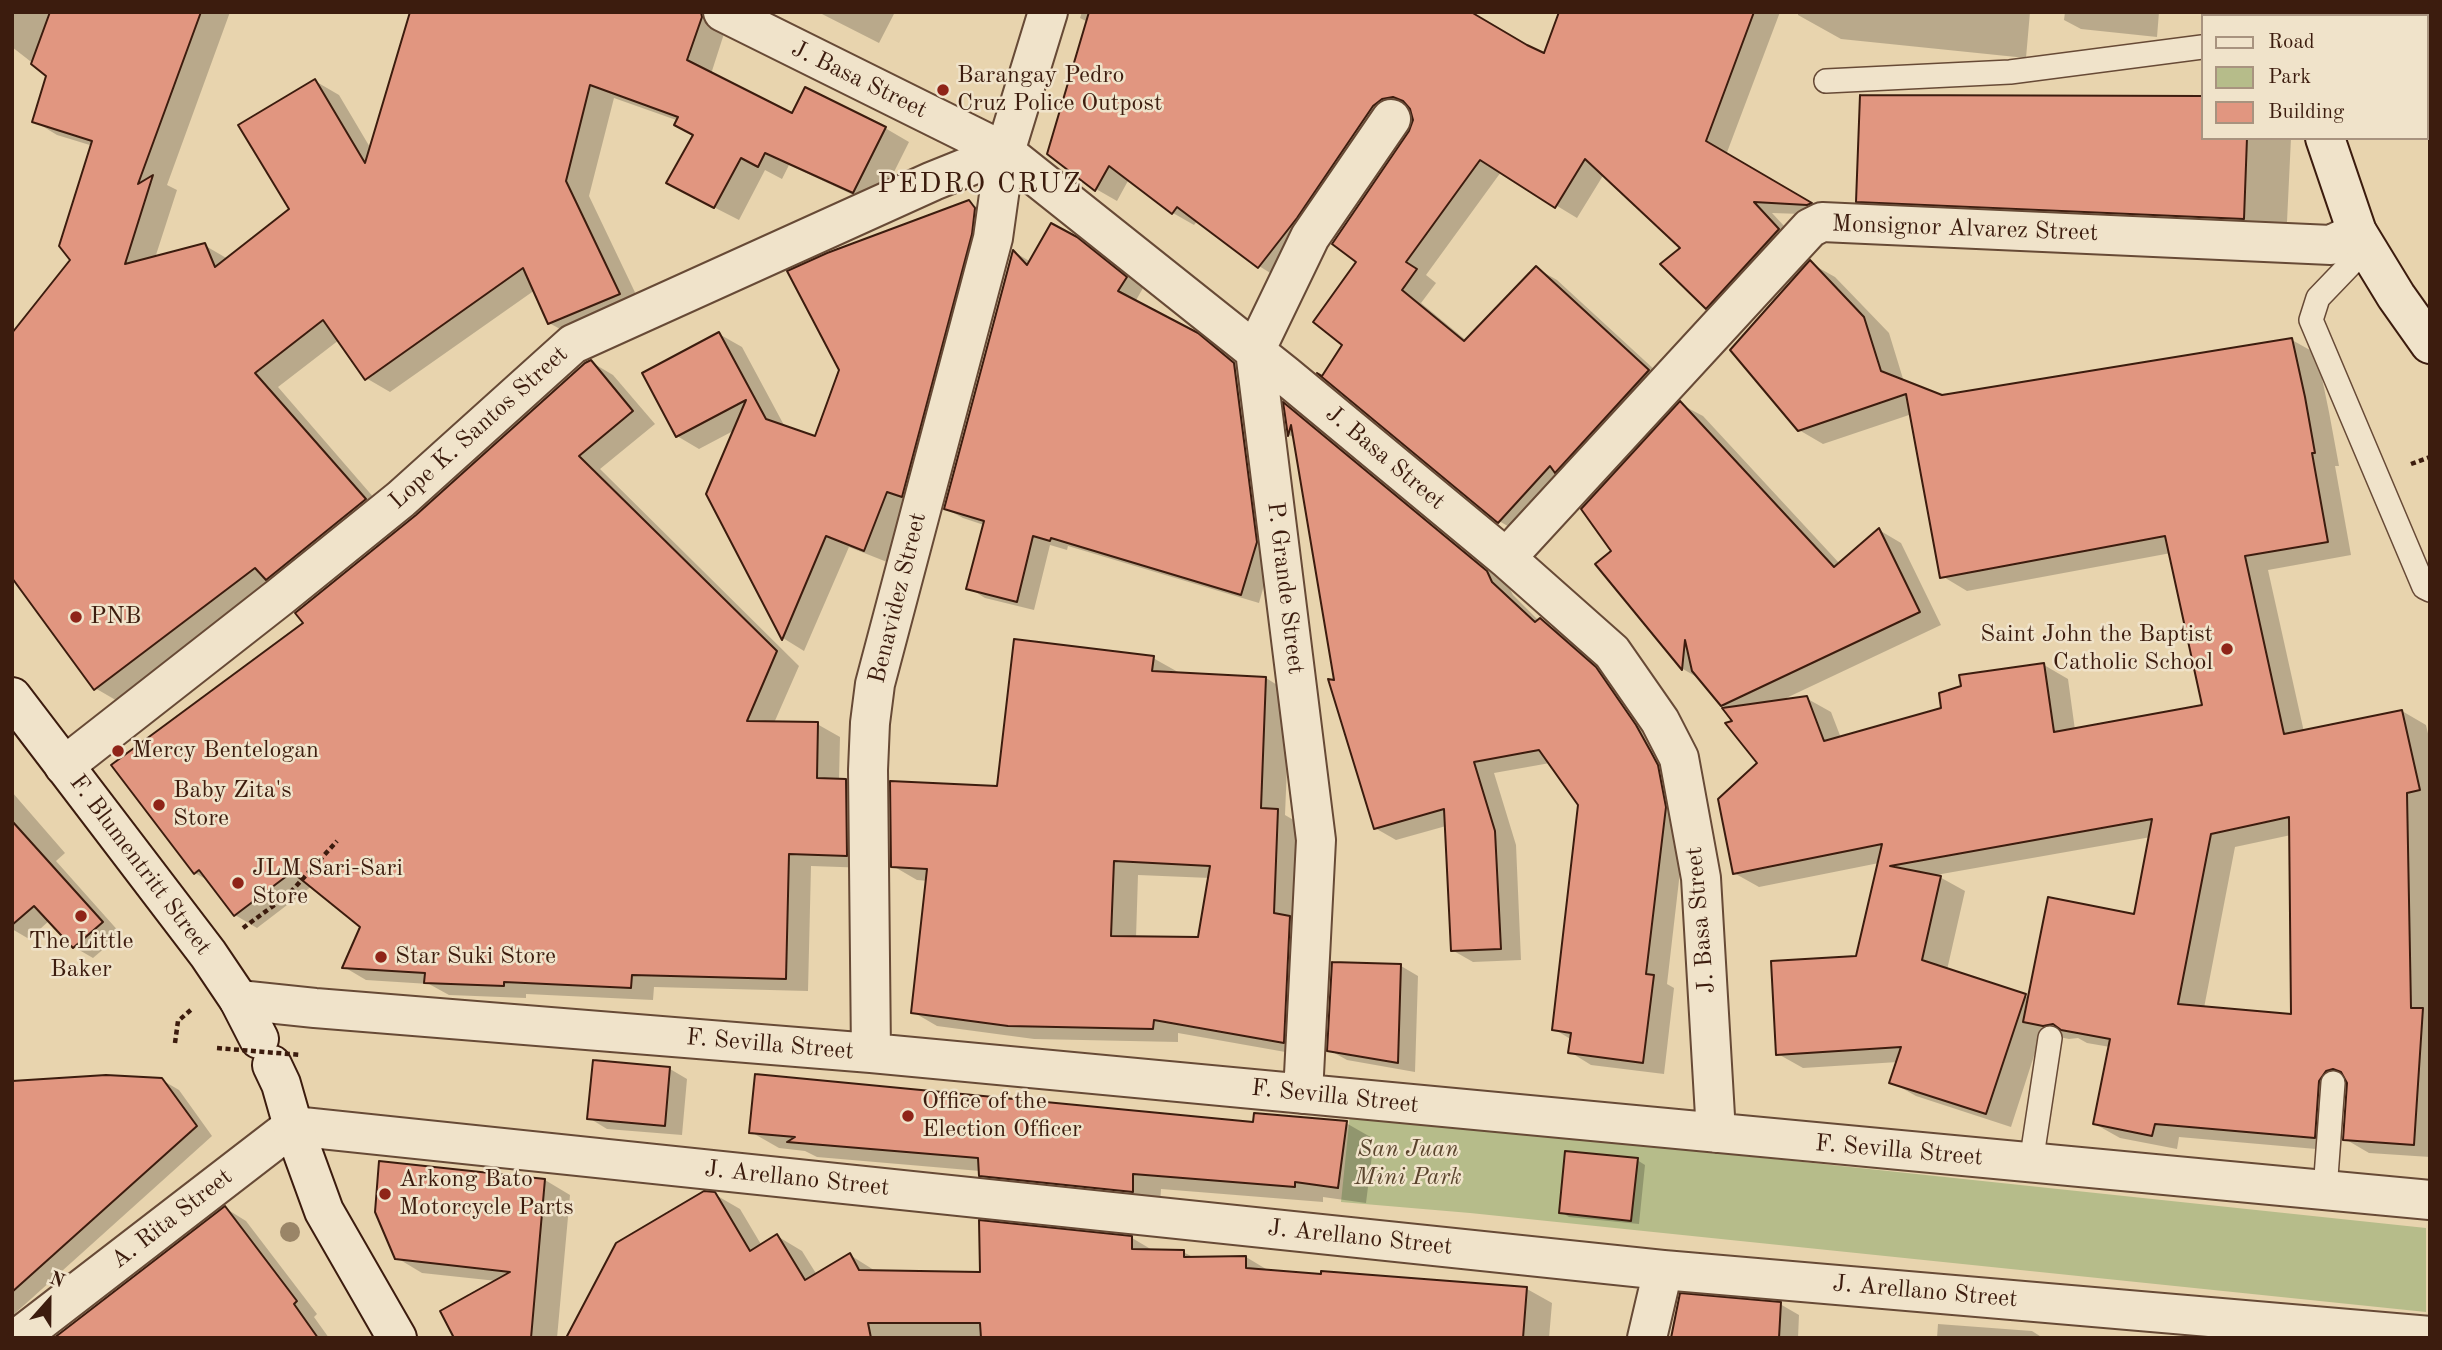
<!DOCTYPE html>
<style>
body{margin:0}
#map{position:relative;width:2442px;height:1350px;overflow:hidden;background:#e8d4ae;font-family:"Old Standard TT",serif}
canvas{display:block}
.frame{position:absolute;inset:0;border:14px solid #3c1c0e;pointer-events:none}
.legend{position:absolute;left:2201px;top:14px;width:228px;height:126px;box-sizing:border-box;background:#f0e3ca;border:2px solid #a8937f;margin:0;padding:9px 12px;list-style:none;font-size:21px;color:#3c1c0e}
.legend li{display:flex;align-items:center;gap:14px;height:35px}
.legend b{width:35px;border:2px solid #a8937f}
.north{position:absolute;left:14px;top:1266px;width:70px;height:70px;-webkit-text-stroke:5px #f0e3ca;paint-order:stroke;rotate:21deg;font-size:19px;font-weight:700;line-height:28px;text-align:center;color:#3c1c0e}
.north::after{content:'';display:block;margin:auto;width:24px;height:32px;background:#3c1c0e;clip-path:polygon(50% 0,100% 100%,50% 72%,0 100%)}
</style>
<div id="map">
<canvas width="2442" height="1350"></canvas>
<div class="frame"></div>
<ul class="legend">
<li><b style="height:9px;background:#f0e3ca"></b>Road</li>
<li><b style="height:19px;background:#b6bc8a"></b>Park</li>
<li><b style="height:19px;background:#e19680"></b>Building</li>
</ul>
<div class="north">N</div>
</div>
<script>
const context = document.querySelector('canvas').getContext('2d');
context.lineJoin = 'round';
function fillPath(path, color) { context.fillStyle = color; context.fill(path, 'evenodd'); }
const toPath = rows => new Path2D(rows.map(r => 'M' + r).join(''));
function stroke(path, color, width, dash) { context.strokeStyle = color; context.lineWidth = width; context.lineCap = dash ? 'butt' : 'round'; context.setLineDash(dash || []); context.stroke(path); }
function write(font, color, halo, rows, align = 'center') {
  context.font = font + ' "Old Standard TT",serif'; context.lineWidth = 5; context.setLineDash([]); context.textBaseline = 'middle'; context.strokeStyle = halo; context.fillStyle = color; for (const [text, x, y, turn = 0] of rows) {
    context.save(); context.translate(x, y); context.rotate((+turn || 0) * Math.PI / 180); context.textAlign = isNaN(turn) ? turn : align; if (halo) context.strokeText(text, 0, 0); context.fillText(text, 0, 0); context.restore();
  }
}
const green = toPath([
 [1350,1114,2426,1228,2426,1312,1470,1213,1341,1202]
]);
const shadow = toPath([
 [12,12,230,12,167,185,177,190,155,258,204,245,228,259,291,209,315,81,339,95,371,149,412,12,731,12,711,74,793,115,885,128,909,142,877,206,789,165,782,179,765,170,739,220,692,196,695,135,679,121,614,98,589,196,642,307,573,336,549,323,535,290,390,392,366,378,339,340,278,387,388,514,119,702,95,688,18,583,12,579,12,336,72,260,93,146,57,135,34,121,48,75,12,47],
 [818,12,895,12,879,43],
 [1082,12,1456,12,1545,55,1561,12,1780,12,1726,155,1831,215,1772,213,1799,242,1728,320,1707,308,1683,248,1604,174,1577,218,1501,172,1426,275,1436,283,1421,303,1467,341,1536,268,1557,280,1669,383,1520,533,1499,521,1345,344,1358,261,1411,132,1414,122,1413,109,1404,110,1280,279,1259,266,1198,220,1194,225,1173,213,1129,179,1117,201,1096,189,1049,153,1088,22,1080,18],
 [1798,12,2030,12,2026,58,1841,39,1798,15],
 [2065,12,2159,12,2157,37,2081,29,2064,20],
 [2404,12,2430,12,2430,13,2410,16],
 [1861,96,2202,97,2202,138,2291,138,2286,243,1901,225,1858,201],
 [968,202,991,215,909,504,887,562,849,547,804,651,783,638,707,494,735,430,699,449,677,436,719,334,742,347,785,427,816,438],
 [1052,225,1094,249,1143,288,1135,302,1215,345,1251,374,1273,553,1259,603,1068,546,1067,550,1050,545,1034,610,985,598,969,588,984,525,963,518,946,509,1014,252,1031,262],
 [1810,263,1835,277,1889,333,1904,382,1941,396,2292,340,2317,354,2329,412,2339,466,2335,466,2351,555,2268,570,2304,732,2402,711,2426,725,2430,742,2430,1157,2369,1153,2345,1139,2348,1088,2343,1096,2339,1151,2179,1137,2177,1149,2120,1138,2095,1124,2110,1047,2087,1043,2078,1038,2069,1039,2049,1035,2042,1031,2011,1127,1916,1096,1891,1082,1898,1062,1803,1068,1778,1054,1858,958,1879,863,1759,887,1734,873,1760,763,1728,709,1722,705,1700,679,1683,669,1598,564,1613,552,1680,404,1703,416,1840,564,1879,530,1901,543,1941,625,1782,700,1806,698,1831,712,1841,738,1943,709,2044,665,2068,679,2075,730,2204,707,2171,553,1967,591,1942,576,1912,414,1823,444,1799,430],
 [2291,835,2293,1016,2204,1008,2235,847],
 [2151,837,2135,916,2030,998,1947,970,1965,891,1936,875],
 [591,362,613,375,655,424,600,469,799,666,774,723,817,724,840,737,839,780,846,781,868,794,869,868,811,866,808,991,654,987,653,1000,526,994,526,998,449,995,429,984,366,980,344,967,362,927,312,886,257,928,235,915,209,881,195,873,305,623,417,517],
 [1286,405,1305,416,1508,585,1513,595,1539,621,1562,632,1616,681,1657,739,1686,820,1667,984,1674,988,1664,1074,1591,1065,1570,1052,1572,1040,1554,1029,1580,804,1550,763,1494,773,1516,845,1521,960,1473,962,1452,950,1446,826,1396,840,1375,828,1336,682,1295,438,1289,435],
 [1153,658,1178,672,1178,674,1266,678,1290,693,1285,815,1302,825,1308,1056,1178,1033,1178,1042,1034,1039,937,1026,913,1012,928,881,917,880,893,866,999,787],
 [1138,875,1210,878,1199,939,1136,938],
 [12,792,65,853,56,861,121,934,93,958,74,947,50,920,29,939,12,929],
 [1401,966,1418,976,1415,1072,1347,1060,1329,1050],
 [670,1069,687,1079,682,1135,607,1129,589,1118],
 [162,1080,179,1090,212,1136,12,1316,12,1083],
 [1346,1123,1374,1139,1366,1203,1323,1197,1323,1202,1161,1189,1160,1207,1009,1191,980,1175,980,1171,817,1157,805,1151,779,1148,751,1132],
 [1637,1160,1645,1165,1639,1224,1569,1217,1561,1212],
 [381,1163,545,1180,570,1195,557,1338,456,1338,497,1281,422,1273,397,1258],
 [714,1194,740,1209,762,1246,777,1236,802,1251,817,1275,850,1255,877,1272,982,1274,1132,1238,1154,1251,1183,1252,1195,1258,1246,1257,1271,1272,1527,1289,1552,1303,1549,1338,568,1338],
 [225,1208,246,1221,317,1314,314,1317,329,1338,57,1338],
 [1780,1304,1799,1315,1798,1338,1672,1338],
 [1938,1324,2032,1331,2043,1338,1937,1338]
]);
const building = toPath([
 [50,12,201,12,138,184,153,175,125,264,205,243,215,267,289,209,238,125,315,79,365,163,410,12,701,12,702,17,687,60,792,113,805,87,886,127,853,193,765,153,758,167,741,158,714,208,666,183,693,135,674,125,678,117,590,85,566,181,620,294,548,324,523,268,365,380,323,320,255,373,366,499,266,580,255,568,94,690,12,578,12,333,70,260,59,246,92,141,32,122,46,76,31,64,50,12],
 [1089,12,1471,12,1527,45,1544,53,1559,12,1754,12,1706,141,1812,203,1807,205,1754,202,1779,229,1706,309,1660,264,1680,248,1585,159,1555,208,1480,160,1406,262,1417,269,1402,290,1464,341,1536,266,1649,370,1555,473,1550,466,1498,523,1317,373,1322,376,1342,345,1313,322,1356,262,1332,244,1409,131,1413,120,1410,109,1403,101,1393,97,1382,99,1373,106,1297,218,1258,268,1177,207,1172,214,1109,166,1095,191,1047,154,1089,12],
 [1860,95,2202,96,2202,138,2247,138,2244,219,1856,202,1860,95],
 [969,200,975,208,972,234,902,497,887,492,864,551,826,536,782,640,706,494,746,400,676,437,642,373,719,332,766,419,815,436,839,370,787,271,827,253,969,200],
 [1051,223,1077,237,1127,277,1118,291,1198,333,1234,363,1257,542,1241,595,1051,538,1050,541,1033,536,1017,602,966,589,984,521,944,509,1013,250,1027,265,1051,223],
 [1810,260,1864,317,1881,371,1942,395,2292,338,2305,397,2315,453,2312,453,2328,542,2245,556,2284,734,2402,710,2420,790,2407,793,2411,1008,2423,1008,2414,1145,2343,1140,2347,1083,2341,1072,2333,1069,2326,1071,2319,1081,2315,1138,2155,1124,2152,1136,2093,1124,2110,1039,2061,1030,2053,1024,2043,1026,2023,1022,2048,897,2134,914,2152,819,1890,866,1941,876,1922,960,2026,994,1986,1114,1889,1083,1901,1047,1776,1055,1771,961,1856,956,1882,844,1733,874,1718,799,1757,763,1725,723,1732,721,1722,708,1807,696,1824,741,1941,708,1939,693,1961,686,1959,675,2044,663,2054,732,2202,705,2165,536,1940,578,1906,394,1798,431,1730,350,1810,260],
 [2289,817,2291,1014,2178,1004,2211,834,2289,817],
 [591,360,633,411,579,456,777,651,747,721,818,722,817,778,846,779,847,856,789,854,786,979,632,975,631,988,504,982,504,986,424,983,425,973,342,968,360,927,292,872,234,916,199,870,194,874,111,765,303,623,295,613,416,515,585,363,591,360],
 [1680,401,1834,567,1879,528,1920,612,1721,706,1692,671,1685,640,1682,670,1595,564,1611,551,1581,509,1680,401],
 [1283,402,1487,571,1492,582,1535,622,1540,618,1596,667,1636,725,1651,752,1658,765,1666,807,1646,974,1654,975,1643,1063,1568,1053,1571,1033,1552,1030,1578,805,1539,750,1474,762,1495,831,1501,949,1451,951,1444,809,1374,829,1328,679,1334,680,1291,425,1288,436,1283,402],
 [1014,639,1154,656,1152,671,1266,677,1261,808,1278,809,1274,913,1290,916,1284,1043,1154,1020,1153,1029,1008,1026,911,1013,927,869,891,867,890,781,997,786,1014,639],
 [1114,861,1210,866,1198,937,1111,936,1114,861],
 [12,821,103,922,73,948,34,906,12,925,12,821],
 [1332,962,1401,964,1398,1063,1327,1051,1332,962],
 [593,1060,670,1067,665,1126,587,1119,593,1060],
 [755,1074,1253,1122,1254,1113,1347,1121,1338,1188,1295,1182,1295,1187,1133,1174,1133,1192,979,1176,978,1158,787,1142,795,1137,749,1133,755,1074],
 [106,1075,162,1078,197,1126,12,1292,12,1081,106,1075],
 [1565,1151,1638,1158,1631,1221,1559,1213,1565,1151],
 [379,1161,545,1179,531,1338,454,1338,440,1311,510,1272,395,1259,375,1212,379,1161],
 [704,1191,715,1192,750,1251,777,1234,805,1280,850,1253,859,1270,980,1272,979,1220,1132,1236,1132,1249,1184,1250,1184,1257,1246,1256,1246,1268,1321,1274,1321,1271,1527,1287,1523,1338,981,1338,980,1323,868,1323,871,1338,566,1338,616,1243,704,1191],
 [225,1206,297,1301,294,1304,318,1338,54,1338,225,1206],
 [1680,1293,1781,1302,1779,1338,1671,1338,1680,1293]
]);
const path = toPath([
 [2411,464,2430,457],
 [243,928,288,895,337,841],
 [175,1043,178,1021,192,1009]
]);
const service = toPath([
 [1826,81,2010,72,2202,47],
 [2367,247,2318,298,2311,320,2424,587,2430,590],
 [2031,1163,2050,1038],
 [2325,1190,2333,1083]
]);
const minor = toPath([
 [723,12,1005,152,1285,375,1506,558,1612,652,1660,721,1679,758,1701,878,1716,1133],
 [1506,558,1810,228,1822,222,2331,245,2357,232],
 [239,1000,315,1008,871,1053,2430,1200],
 [871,1053,868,770,870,723,875,684,993,238,1005,152],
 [1303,1094,1316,840,1255,351,1310,237,1391,119],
 [18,1338,293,1126,1663,1270,2430,1336],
 [1647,1338,1663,1270]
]);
const tertiary = toPath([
 [64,766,281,596,401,499,573,344,933,181,1005,152,1048,12]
]);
const secondary = toPath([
 [2287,12,2288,16],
 [2325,138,2357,232,2396,296,2430,344],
 [12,697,208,954,239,1000,259,1039],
 [272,1065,281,1084,293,1126,324,1211,397,1338]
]);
const pathBridge = toPath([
 [217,1048,301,1055]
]);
const trees = [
 [290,1232]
];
const markers = [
 [943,90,7,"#8f2418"],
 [76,617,7,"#8f2418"],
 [2227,649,7,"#8f2418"],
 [118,751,7,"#8f2418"],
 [159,805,7,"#8f2418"],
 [238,883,7,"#8f2418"],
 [81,916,7,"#8f2418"],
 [381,957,7,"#8f2418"],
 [908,1116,7,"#8f2418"],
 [385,1194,7,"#8f2418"]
];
const poiNames = [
 ["Barangay Pedro",957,76],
 ["Cruz Police Outpost",957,104],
 ["PNB",90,617],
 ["Saint John the Baptist",2213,635,"right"],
 ["Catholic School",2213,663,"right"],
 ["Mercy Bentelogan",132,751],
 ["Baby Zita's",173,791],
 ["Store",173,819],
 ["JLM Sari-Sari",252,869],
 ["Store",252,897],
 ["The Little",81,942,"center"],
 ["Baker",81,970,"center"],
 ["Star Suki Store",395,957],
 ["Office of the",922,1102],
 ["Election Officer",922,1130],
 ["Arkong Bato",399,1180],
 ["Motorcycle Parts",399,1208]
];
const streetNames = [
 ["J. Basa Street",859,80,26],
 ["Monsignor Alvarez Street",1965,229,2],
 ["Lope K. Santos Street",479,428,-42],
 ["J. Basa Street",1385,458,40],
 ["P. Grande Street",1285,588,83],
 ["Benavidez Street",898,598,-76],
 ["F. Blumentritt Street",140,865,53],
 ["J. Basa Street",1701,920,-95],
 ["F. Sevilla Street",770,1045,5],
 ["F. Sevilla Street",1335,1097,6],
 ["F. Sevilla Street",1899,1151,5],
 ["J. Arellano Street",797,1179,6],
 ["A. Rita Street",172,1219,-38],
 ["J. Arellano Street",1360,1238,6],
 ["J. Arellano Street",1925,1292,5]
];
const parkNames = [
 ["San Juan",1408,1150],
 ["Mini Park",1408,1178]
];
const quarterNames = [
 ["PEDRO CRUZ",980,185]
];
fillPath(green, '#b6bc8a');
fillPath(shadow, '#0003');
fillPath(building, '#e19680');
stroke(building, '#3c1c0e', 2);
stroke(service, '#674a36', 26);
stroke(minor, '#674a36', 42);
stroke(tertiary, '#674a36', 42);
stroke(secondary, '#3c1c0e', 42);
stroke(path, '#3c1c0e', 4.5, [5, 3.5]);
stroke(service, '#f0e3ca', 23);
stroke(minor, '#f0e3ca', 38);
stroke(tertiary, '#f0e3ca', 38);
stroke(secondary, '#f0e3ca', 38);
stroke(pathBridge, '#3c1c0e', 4.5, [5, 3.5]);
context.fillStyle = '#9a8567';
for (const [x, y] of trees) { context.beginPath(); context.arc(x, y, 10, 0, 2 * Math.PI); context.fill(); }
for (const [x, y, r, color] of markers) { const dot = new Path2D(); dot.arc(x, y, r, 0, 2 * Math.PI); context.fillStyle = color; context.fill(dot); stroke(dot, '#f0e3ca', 2.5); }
write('24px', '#3c1c0e', '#f0e3ca', poiNames, 'left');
write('24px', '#3c1c0e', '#f0e3ca', streetNames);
write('italic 24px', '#5a442d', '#f0e3ca', parkNames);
context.letterSpacing = '2px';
write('28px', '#3c1c0e', '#f0e3ca', quarterNames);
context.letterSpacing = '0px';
</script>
